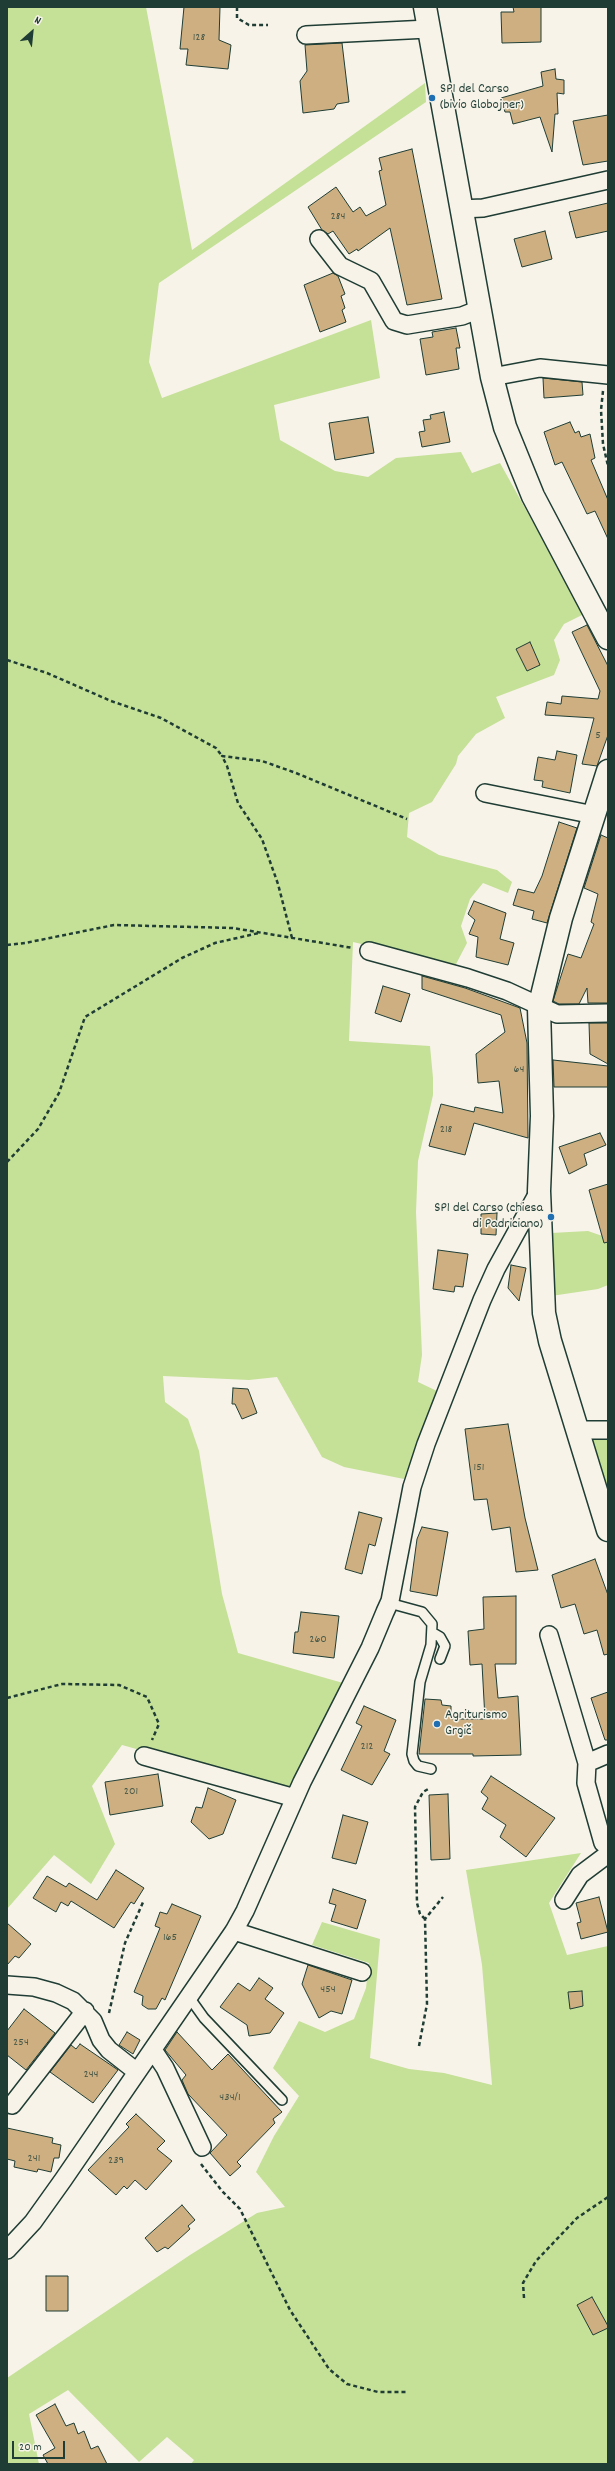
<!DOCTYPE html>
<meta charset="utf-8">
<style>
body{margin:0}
#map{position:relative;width:615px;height:2471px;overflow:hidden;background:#f7f3e8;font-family:Dekko,sans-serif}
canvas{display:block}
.frame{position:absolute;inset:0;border:8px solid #1f3d34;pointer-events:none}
.north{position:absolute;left:12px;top:12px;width:40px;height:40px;-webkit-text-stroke:3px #f7f3e8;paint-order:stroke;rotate:27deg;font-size:11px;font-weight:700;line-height:16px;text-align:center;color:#1f3d34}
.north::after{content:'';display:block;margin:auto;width:14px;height:18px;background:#1f3d34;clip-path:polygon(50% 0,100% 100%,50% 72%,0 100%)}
.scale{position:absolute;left:12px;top:2441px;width:53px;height:18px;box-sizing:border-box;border:2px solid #1f3d34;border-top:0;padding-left:5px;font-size:12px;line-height:14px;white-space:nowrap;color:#1f3d34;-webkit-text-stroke:3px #f7f3e8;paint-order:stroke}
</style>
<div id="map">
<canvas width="615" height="2471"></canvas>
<div class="frame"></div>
<div class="north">N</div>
<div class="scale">20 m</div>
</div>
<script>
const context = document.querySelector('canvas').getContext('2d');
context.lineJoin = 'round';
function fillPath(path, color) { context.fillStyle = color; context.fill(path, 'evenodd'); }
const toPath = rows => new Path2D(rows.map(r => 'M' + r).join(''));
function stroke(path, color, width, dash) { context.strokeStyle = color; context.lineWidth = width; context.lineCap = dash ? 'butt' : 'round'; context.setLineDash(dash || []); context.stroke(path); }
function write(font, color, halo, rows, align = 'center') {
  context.font = font + ' Dekko,sans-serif'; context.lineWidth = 3; context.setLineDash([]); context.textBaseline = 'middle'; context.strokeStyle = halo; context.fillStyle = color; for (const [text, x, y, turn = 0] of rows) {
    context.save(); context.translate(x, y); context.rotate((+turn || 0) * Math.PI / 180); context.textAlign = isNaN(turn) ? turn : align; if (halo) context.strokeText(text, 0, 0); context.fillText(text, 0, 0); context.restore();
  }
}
const green = toPath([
 [7,7,146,7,192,250,425,83,426,102,159,283,149,362,162,398,371,320,380,378,274,405,280,440,335,471,368,477,396,458,461,452,472,473,500,463,584,614,564,624,554,640,560,660,554,675,496,697,505,718,476,734,458,756,456,764,432,802,409,813,407,837,439,855,497,870,512,882,508,893,483,883,470,899,461,926,467,943,455,966,353,942,349,1041,430,1046,433,1078,433,1095,418,1161,416,1212,422,1355,418,1382,437,1391,404,1479,344,1467,322,1457,277,1377,249,1380,163,1376,165,1402,188,1419,199,1451,222,1594,238,1653,343,1683,291,1792,122,1745,92,1786,115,1844,91,1884,54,1855,7,1909],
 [588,1231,608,1238,608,1285,598,1289,551,1296,551,1233],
 [592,1439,608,1439,608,1493],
 [581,1853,549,1903,567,1955,608,1946,608,2464,191,2464,194,2460,167,2437,139,2462,68,2390,29,2414,39,2464,7,2464,7,2378,190,2255,257,2213,285,2207,256,2172,274,2136,299,2096,273,2068,299,2021,325,2032,354,2019,366,1988,369,1963,312,1945,322,1922,380,1939,370,2058,409,2069,444,2073,492,2085,482,1965,466,1870]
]);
const building = toPath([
 [184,7,220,7,219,40,231,45,228,69,186,65,188,49,180,49,184,7],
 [513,7,541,7,541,42,502,43,501,12,514,12,513,7],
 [342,43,349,102,337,104,334,109,303,113,300,81,307,71,305,45,342,43],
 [555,69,556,79,564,80,564,94,557,93,558,114,555,114,552,152,540,117,513,124,510,112,505,112,501,98,543,86,541,72,555,69],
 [608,115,608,161,583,165,573,121,608,115],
 [412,149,442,299,407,305,390,228,358,251,357,249,349,254,333,231,328,234,322,230,308,207,336,187,353,212,360,207,366,216,386,205,379,171,382,170,379,158,412,149],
 [608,203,608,231,576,238,569,212,608,203],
 [545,231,552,259,522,267,514,239,545,231],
 [333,273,338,276,345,294,341,296,345,308,342,310,346,322,320,332,304,285,333,273],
 [456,328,460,348,456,348,459,369,426,375,420,339,433,337,432,332,456,328],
 [543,378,582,382,583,395,544,398,543,378],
 [444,412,450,442,422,447,419,432,425,431,423,420,431,419,430,415,444,412],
 [368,417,374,453,335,460,329,423,368,417],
 [570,422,575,433,579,431,581,437,590,434,595,458,591,460,608,500,608,539,595,511,587,514,562,462,555,465,544,432,570,422],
 [587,625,608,666,608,735,597,766,582,764,594,718,545,715,547,702,561,704,562,696,598,699,600,691,572,632,587,625],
 [530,642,540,665,527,671,516,649,530,642],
 [557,751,577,755,570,793,542,787,543,781,534,780,538,757,555,760,557,751],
 [559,822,577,828,547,923,532,919,534,911,513,905,518,889,534,893,542,876,559,822],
 [601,835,608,838,608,1003,588,1003,587,988,579,1004,559,1004,553,1001,568,954,581,958,594,924,591,922,598,894,584,888,601,835],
 [474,901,506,913,500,939,514,943,508,965,476,957,478,937,469,934,475,920,468,914,474,901],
 [422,976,465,988,520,1008,527,1043,528,1138,474,1123,465,1155,429,1146,441,1104,474,1112,475,1107,503,1113,499,1081,478,1083,476,1054,505,1032,501,1015,422,989,422,976],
 [383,986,410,994,401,1022,375,1013,383,986],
 [589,1023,608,1023,608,1064,590,1054,589,1023],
 [553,1060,608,1066,608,1087,554,1087,553,1060],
 [600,1133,606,1145,584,1154,587,1165,569,1174,559,1147,600,1133],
 [608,1184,608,1242,604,1243,589,1190,608,1184],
 [497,1213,496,1235,481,1234,481,1214,497,1213],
 [438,1250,468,1254,463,1287,455,1286,454,1292,433,1289,438,1250],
 [511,1265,526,1268,519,1301,508,1288,511,1265],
 [233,1388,248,1389,257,1413,242,1419,235,1404,232,1404,233,1388],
 [508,1424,525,1518,538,1570,516,1572,510,1527,492,1530,487,1499,474,1500,465,1429,508,1424],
 [359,1512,382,1518,375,1546,369,1544,362,1574,345,1569,359,1512],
 [422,1527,448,1532,437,1596,410,1591,417,1539,422,1527],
 [595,1559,608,1595,608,1654,604,1655,597,1630,584,1634,575,1604,561,1608,552,1575,595,1559],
 [516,1596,516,1664,495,1664,498,1698,518,1696,521,1755,473,1756,473,1754,419,1754,425,1699,441,1700,442,1705,451,1706,451,1719,485,1719,482,1664,470,1665,468,1631,484,1629,483,1597,516,1596],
 [301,1612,339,1616,334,1658,293,1653,295,1632,298,1632,301,1612],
 [608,1692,608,1740,605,1740,591,1698,608,1692],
 [364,1706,396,1720,384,1751,390,1754,372,1785,341,1770,362,1726,356,1723,364,1706],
 [158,1774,163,1806,110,1815,105,1782,158,1774],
 [491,1776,555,1818,526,1857,500,1837,506,1825,482,1809,488,1798,481,1792,491,1776],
 [208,1788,236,1800,223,1834,209,1839,191,1822,196,1807,202,1808,208,1788],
 [448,1794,450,1859,431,1860,429,1795,448,1794],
 [343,1815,368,1822,356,1864,332,1858,343,1815],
 [116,1870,144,1888,134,1904,131,1902,114,1928,71,1901,68,1906,61,1902,56,1912,33,1898,47,1876,66,1887,69,1883,97,1900,116,1870],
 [333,1889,366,1900,357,1929,331,1921,336,1905,329,1903,333,1889],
 [599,1897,608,1932,581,1939,577,1923,581,1922,576,1903,599,1897],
 [172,1904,201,1916,165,2000,162,1998,156,2009,148,2009,142,2005,143,1996,134,1992,160,1928,155,1926,160,1912,167,1914,172,1904],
 [7,1923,31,1944,19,1958,15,1956,7,1965,7,1923],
 [308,1965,352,1980,342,2014,331,2011,319,2018,302,1984,308,1965],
 [259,1978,273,1988,265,1999,284,2013,270,2033,249,2036,247,2025,220,2007,238,1983,250,1991,259,1978],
 [582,1991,583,2006,570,2009,568,1992,582,1991],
 [24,2009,55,2033,26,2070,7,2055,7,2031,24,2009],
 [127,2032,140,2040,133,2054,119,2045,127,2032],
 [177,2032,212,2070,228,2054,282,2112,273,2119,275,2123,237,2162,241,2166,230,2176,210,2153,227,2135,188,2094,182,2080,186,2075,165,2050,177,2032],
 [80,2044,118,2070,93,2103,50,2072,71,2045,76,2049,80,2044],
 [136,2114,165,2141,157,2149,172,2161,146,2190,135,2180,127,2189,124,2186,116,2195,88,2170,129,2127,126,2124,136,2114],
 [7,2128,53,2138,52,2143,61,2145,59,2158,54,2158,51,2172,38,2169,37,2172,14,2167,15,2161,7,2159,7,2128],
 [182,2205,195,2220,188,2226,190,2229,168,2249,165,2247,157,2252,145,2238,182,2205],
 [46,2276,68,2276,68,2311,46,2311,46,2276],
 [592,2297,608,2326,608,2328,593,2335,577,2305,592,2297],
 [55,2404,66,2426,74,2423,78,2434,84,2431,91,2449,98,2446,107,2464,48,2464,43,2455,55,2448,36,2415,55,2404]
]);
const path = toPath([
 [237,7,237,18,249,25,268,25],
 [603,391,601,410,603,444,608,466],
 [7,660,47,673,111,701,161,718,216,748,222,756],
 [292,938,278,884,262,839,238,803,227,766,222,756,262,761,296,773,407,819],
 [7,945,25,943,114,925,233,928,353,948],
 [7,1162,38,1129,59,1093,85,1017,182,958,215,943,259,933],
 [7,1698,62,1684,119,1685,147,1697,159,1724,152,1740],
 [425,1919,420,1914,417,1903,415,1807,423,1792,430,1788],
 [109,2013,125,1943,144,1900],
 [419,2046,427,2004,425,1919,443,1897],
 [201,2164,222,2191,240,2209,290,2310,329,2369,347,2384,378,2392,406,2392],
 [524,2298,523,2283,536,2261,577,2218,608,2197]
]);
const service = toPath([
 [389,1603,422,1612,432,1624,431,1645,420,1682,412,1754,414,1761,418,1766,431,1769],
 [433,1633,440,1637,445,1646,440,1659],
 [189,1997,204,2018,282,2100]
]);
const minor = toPath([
 [306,35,428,29],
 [460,209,483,208,608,180],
 [319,239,340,266,371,281,394,321,407,325,462,316,480,309],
 [492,377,540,368,608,375],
 [485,793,594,815],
 [369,951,468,978,507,991,557,1014,608,1013],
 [577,1430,608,1430],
 [549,1635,587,1763,586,1783,603,1843],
 [144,1756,295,1798],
 [587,1763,608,1754],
 [564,1900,580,1875,608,1854],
 [234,1931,362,1972],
 [7,1985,34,1987,56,1993,73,2001,93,2021,101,2040,109,2050,137,2072],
 [153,2050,165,2068,202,2147],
 [12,2105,85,2011],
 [7,2250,33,2222,63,2180,234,1931,245,1911,302,1782,370,1648,385,1612,390,1601,412,1487,426,1444,482,1300,496,1269,539,1191]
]);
const secondary = toPath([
 [425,7,492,377,505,427,533,496,608,638],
 [608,771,561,918,539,1008,542,1116,539,1191,544,1313,550,1341,608,1530]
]);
const markers = [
 [432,98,4,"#1f6fb2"],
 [551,1217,4,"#1f6fb2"],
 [437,1724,4,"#1f6fb2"]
];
const numberNames = [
 ["128",199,38],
 ["284",338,217],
 ["5",598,736],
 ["64",519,1070],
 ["218",446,1130],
 ["151",479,1468],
 ["260",318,1640],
 ["212",367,1747],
 ["201",131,1792],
 ["165",170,1938],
 ["454",328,1990],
 ["254",21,2043],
 ["244",91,2075],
 ["434/1",230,2098],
 ["241",34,2159],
 ["239",116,2161]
];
const poiNames = [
 ["SP1 del Carso",440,90],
 ["(bivio Globojner)",440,106],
 ["SP1 del Carso (chiesa",543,1209,"right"],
 ["di Padriciano)",543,1225,"right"],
 ["Agriturismo",445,1716],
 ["Grgič",445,1732]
];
fillPath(green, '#c5e097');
fillPath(building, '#cdaf82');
stroke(building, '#1f3d34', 1);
stroke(service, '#1f3d34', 12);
stroke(minor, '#1f3d34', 20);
stroke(secondary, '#1f3d34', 25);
stroke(path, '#1f3d34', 2.5, [4, 3]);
stroke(service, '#f7f3e8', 9);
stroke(minor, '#f7f3e8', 17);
stroke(secondary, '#f7f3e8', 22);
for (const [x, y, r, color] of markers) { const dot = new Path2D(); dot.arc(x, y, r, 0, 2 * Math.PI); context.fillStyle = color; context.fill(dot); stroke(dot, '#f7f3e8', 1.5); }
write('12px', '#4a5a48', null, numberNames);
write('14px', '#1f3d34', '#f7f3e8', poiNames, 'left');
</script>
